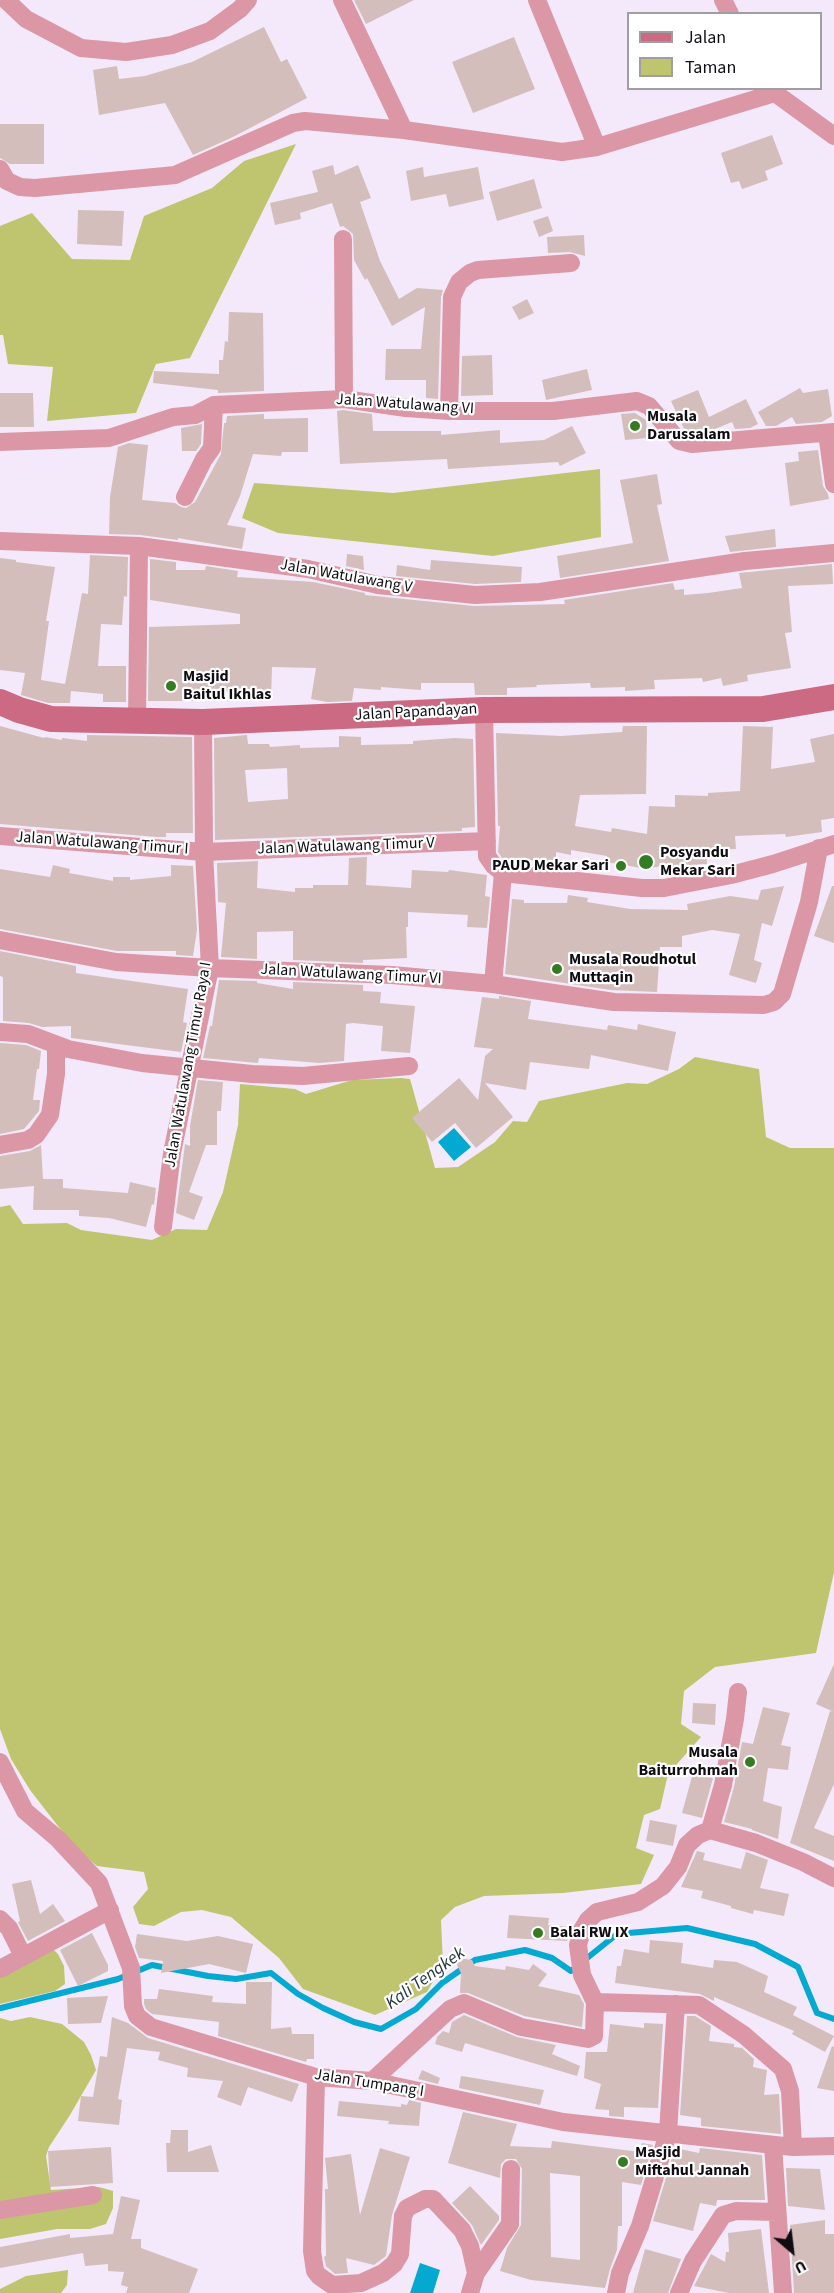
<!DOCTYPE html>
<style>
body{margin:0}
#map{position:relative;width:834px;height:2293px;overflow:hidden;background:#f3e9fa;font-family:"Source Sans 3",sans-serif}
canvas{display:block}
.legend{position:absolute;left:627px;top:12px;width:195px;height:78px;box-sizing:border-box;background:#fff;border:2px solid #9f9ea0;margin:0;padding:8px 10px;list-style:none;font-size:18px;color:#100d12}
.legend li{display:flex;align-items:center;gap:12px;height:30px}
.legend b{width:30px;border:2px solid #9f9ea0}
.north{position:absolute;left:762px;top:2221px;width:60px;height:60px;-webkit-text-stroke:4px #fff;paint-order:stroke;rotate:152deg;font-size:16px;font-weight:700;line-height:24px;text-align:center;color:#100d12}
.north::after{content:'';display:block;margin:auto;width:21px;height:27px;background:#100d12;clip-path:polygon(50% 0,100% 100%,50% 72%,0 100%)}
</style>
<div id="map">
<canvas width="834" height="2293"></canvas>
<ul class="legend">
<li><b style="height:8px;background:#cc6a83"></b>Jalan</li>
<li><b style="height:16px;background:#bfc56f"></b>Taman</li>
</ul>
<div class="north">U</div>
</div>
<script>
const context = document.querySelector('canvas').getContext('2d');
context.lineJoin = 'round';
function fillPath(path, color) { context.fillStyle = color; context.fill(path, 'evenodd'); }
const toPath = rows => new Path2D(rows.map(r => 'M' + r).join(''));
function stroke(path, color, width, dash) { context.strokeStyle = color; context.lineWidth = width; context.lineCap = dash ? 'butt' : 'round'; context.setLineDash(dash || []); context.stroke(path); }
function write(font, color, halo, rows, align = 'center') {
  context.font = font + ' "Source Sans 3",sans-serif'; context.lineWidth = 4.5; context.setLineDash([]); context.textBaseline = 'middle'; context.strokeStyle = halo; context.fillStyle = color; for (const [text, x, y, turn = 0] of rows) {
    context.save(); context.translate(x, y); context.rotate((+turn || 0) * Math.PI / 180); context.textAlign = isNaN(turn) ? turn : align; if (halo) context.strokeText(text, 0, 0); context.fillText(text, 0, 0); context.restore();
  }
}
const green = toPath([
 [296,144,190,358,156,364,136,413,47,421,53,367,8,364,3,335,0,335,0,226,32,213,72,259,130,260,144,216,212,188,244,161],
 [600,469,601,537,493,556,278,533,242,518,254,483,393,493],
 [695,1057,759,1069,766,1137,790,1148,834,1148,834,1572,816,1653,715,1667,684,1691,681,1724,701,1737,668,1774,660,1809,644,1815,636,1848,654,1855,641,1884,563,1893,484,1896,455,1907,441,1920,443,1964,427,1992,375,2015,303,1989,279,1958,231,1917,202,1910,181,1912,154,1926,139,1924,133,1907,148,1889,144,1872,97,1866,75,1848,30,1790,11,1759,0,1729,0,1207,10,1205,23,1224,67,1223,81,1230,152,1240,176,1229,207,1230,223,1192,238,1125,240,1084,295,1089,306,1094,352,1080,401,1078,410,1079,435,1168,458,1167,495,1142,513,1121,527,1122,539,1101,627,1083,647,1084,679,1069],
 [52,1948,58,1954,64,1966,65,1984,55,1991,0,2004,0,1974],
 [30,2017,62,2024,84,2042,91,2055,96,2070,70,2115,49,2147,46,2156,51,2190,99,2187,113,2191,113,2208,106,2224,90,2229,57,2229,0,2239,0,2018,11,2021],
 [68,2270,67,2285,61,2293,0,2293,0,2289,26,2276]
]);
const water = toPath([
 [454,1128,471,1147,454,1161,438,1142],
 [420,2263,440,2270,433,2293,410,2293]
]);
const stream = toPath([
 [1,2008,118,1979,152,1965,208,1976,236,1979,271,1973,298,1994,323,2008,354,2022,381,2029,416,2009,442,1983,475,1960,525,1950,552,1958,571,1971,617,1934,687,1928,755,1944,798,1967,817,2013,834,2019]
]);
const building = toPath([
 [354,0,414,0,366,24],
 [264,27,281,62,287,59,307,98,233,137,193,155,165,103,99,115,93,70,117,66,119,79,145,76,192,62],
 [514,37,535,89,473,113,452,62],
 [0,124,44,124,44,164,10,164,0,158],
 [772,135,783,164,765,171,768,180,742,189,739,181,731,183,721,153],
 [333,165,335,175,358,165,371,198,360,202,380,261,399,299,417,288,443,290,441,297,438,399,426,398,426,380,385,380,386,349,421,349,425,307,392,326,367,278,365,280,354,260,353,234,343,226,340,227,332,203,300,213,301,219,275,225,270,203,318,192,312,171],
 [423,167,424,177,478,167,484,199,449,207,446,194,411,201,406,171],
 [534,179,542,208,497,221,489,192],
 [78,210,124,211,122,246,77,244],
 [548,216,553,231,539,237,533,221],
 [584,235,585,256,570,252,548,253,547,237],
 [527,299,534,313,519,320,512,307],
 [229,312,263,313,264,391,218,393,218,390,153,383,154,371,219,374,219,360,223,360,225,341,228,342],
 [492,355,493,395,461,396,462,356],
 [587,369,592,390,546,400,542,380],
 [800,388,803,393,828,389,832,416,822,422,796,424,792,417,776,426,766,426,758,412],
 [698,390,709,417,746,399,758,424,750,428,735,429,732,422,710,431,693,433,685,431,671,401],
 [0,393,33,393,34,427,0,427],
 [343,410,372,414,373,431,441,431,441,435,500,430,500,443,544,440,572,426,586,453,560,466,558,462,448,469,447,459,340,464,337,411],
 [635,413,646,420,648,438,625,440,621,414],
 [264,414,264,419,308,418,308,452,282,452,281,456,253,454,240,496,227,525,246,528,242,549,178,538,178,540,140,535,109,534,110,497,118,447,129,443,148,445,142,500,175,503,181,507,186,508,195,502,221,454,224,423,226,423,227,416],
 [202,424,201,444,196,451,182,451,181,428],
 [818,450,823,486,828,494,829,499,790,506,785,463,799,461,798,452],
 [657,474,662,504,657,505,669,561,560,578,557,556,633,543,620,480],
 [775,529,776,547,730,552,725,536],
 [347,554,363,556,364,570,346,566],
 [90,555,128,557,127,597,124,596,122,625,101,624,98,666,126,666,126,702,103,702,103,694,71,691,70,703,48,703,21,695,25,673,0,670,0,558,16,560,16,562,55,567,46,621,49,621,41,680,65,684,82,593,88,594],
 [150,559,176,562,176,570,205,570,206,566,238,571,237,577,313,582,365,593,365,595,474,606,565,604,564,600,673,583,675,590,684,589,684,595,708,593,742,588,739,573,832,564,833,584,788,586,792,632,785,633,791,668,747,675,748,681,723,686,721,678,703,682,702,678,654,680,655,689,625,691,625,687,591,688,590,683,536,685,537,687,507,688,507,695,475,695,474,683,421,683,421,690,381,687,381,690,354,688,352,701,327,702,311,699,316,668,272,667,271,698,239,696,239,691,201,692,201,701,148,701,149,627,240,624,240,614,150,600],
 [431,560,522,567,521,582,475,584,396,576,397,565,430,570],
 [0,726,44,738,45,737,62,740,62,738,87,741,87,735,192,737,193,833,166,833,166,837,157,837,0,824],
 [623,726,647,726,646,794,580,795,575,826,611,832,612,828,647,834,649,806,675,807,675,795,708,796,708,793,740,791,743,726,773,727,771,769,815,762,810,739,834,734,834,818,821,820,822,832,786,837,785,834,735,836,736,849,706,850,707,864,641,868,606,862,607,856,571,850,571,855,556,852,556,862,523,860,523,864,507,862,502,858,498,852,500,826,498,826,496,733,561,736,622,732],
 [247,735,248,744,269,744,270,747,300,745,300,748,339,747,339,736,361,737,361,745,413,744,413,741,455,738,473,739,475,827,462,828,462,831,215,840,214,738],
 [287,768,288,799,248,802,245,770],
 [367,857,366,885,411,888,412,870,448,872,449,870,487,875,485,896,490,897,487,928,467,927,468,915,408,912,408,927,406,927,407,958,363,960,363,963,293,960,293,931,257,932,257,959,221,957,226,903,218,902,217,863,258,861,257,888,295,892,295,888,313,888,313,885,348,885,349,858],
 [53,865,70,869,69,873,113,881,113,877,130,877,130,880,171,876,171,865,193,866,197,930,193,956,176,955,176,951,117,951,0,929,0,869,50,877],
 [784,886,772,926,762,923,754,960,762,963,756,983,729,975,740,934,712,930,682,936,682,947,660,947,657,992,611,990,505,974,512,899,524,900,524,903,567,903,568,895,588,898,587,902,630,909,688,910,687,904,730,896,758,900,761,890],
 [832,886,834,886,834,943,814,936],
 [0,951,76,966,76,973,188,989,183,1022,187,1023,181,1052,71,1038,71,1026,42,1027,29,1023,3,1021,3,977,0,976],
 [219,980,257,981,257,983,293,989,293,982,363,985,363,991,381,992,380,1003,415,1006,410,1053,381,1051,383,1026,353,1023,346,1024,344,1061,319,1063,259,1058,258,1063,203,1058,210,1026,212,1026],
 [499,996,531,1001,528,1019,607,1030,608,1025,637,1030,638,1024,676,1032,668,1071,591,1055,589,1069,530,1062,526,1090,485,1083,513,1117,476,1148,455,1123,432,1142,412,1118,459,1078,478,1100,485,1056,493,1049,474,1047,482,997,499,999],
 [0,1043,26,1045,41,1051,39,1069,37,1069,33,1100,40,1100,39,1111,24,1129,0,1134],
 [198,1080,223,1082,221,1111,217,1111,217,1145,206,1145,189,1192,203,1197,194,1220,176,1213,185,1144,190,1146,190,1126],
 [41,1145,43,1179,63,1179,63,1188,128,1193,130,1182,156,1188,154,1205,152,1204,146,1227,109,1218,79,1216,79,1210,33,1210,34,1186,0,1189,0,1156,30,1151],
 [834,1664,834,1712,816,1704],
 [693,1703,716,1704,715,1725,692,1723],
 [763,1707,790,1713,781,1745,791,1747,788,1770,768,1768,763,1801,782,1807,778,1839,752,1830,752,1829,724,1822,734,1787,742,1742,753,1744],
 [830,1711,834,1712,834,1784,814,1828,834,1836,834,1861,790,1843],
 [693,1773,713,1778,702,1818,682,1813],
 [650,1820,677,1825,673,1846,646,1841],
 [697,1851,705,1853,703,1860,741,1869,746,1852,768,1860,760,1888,789,1894,784,1916,754,1910,753,1914,731,1908,731,1906,701,1898,703,1891,681,1887],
 [31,1880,40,1914,53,1904,65,1921,28,1941,18,1922,20,1921,12,1884],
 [509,1915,549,1918,548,1925,570,1927,567,1941,507,1938],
 [92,1933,108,1965,108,1971,78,1986,60,1950],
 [137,1934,187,1941,218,1936,253,1944,246,1973,209,1964,161,1973,163,1961,139,1958,135,1947],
 [650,1940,683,1943,681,1963,713,1968,714,1960,737,1962,768,1976,764,1992,797,2007,793,2015,834,2036,825,2052,792,2034,794,2031,714,1997,714,2001,700,1994,615,1983,617,1966,621,1966,624,1949,649,1953],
 [453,1957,472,1960,475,1966,505,1970,506,1966,529,1970,533,1964,547,1974,538,1986,579,1995,584,2004,582,2027,524,2016,468,1993,460,1993,461,1973],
 [246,1982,272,1982,271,2029,291,2027,292,2034,314,2034,314,2059,307,2059,306,2062,218,2036,219,2022,152,2014,146,2009,144,2004,144,1999,157,1999,159,1989,213,1996,212,2002,246,2004],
 [108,1996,101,2023,68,2024,67,1998],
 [464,2015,517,2037,556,2045,552,2054,580,2066,577,2076,465,2043,462,2052,435,2044,437,2037,443,2031,449,2033,452,2022],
 [687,2016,695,2016,711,2026,709,2041,734,2044,734,2047,742,2048,754,2059,753,2067,767,2070,764,2095,779,2094,781,2134,701,2126,701,2118,680,2115],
 [112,2017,128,2023,148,2038,299,2084,292,2102,248,2087,241,2106,217,2097,223,2081,187,2077,188,2068,158,2060,160,2052,127,2048,118,2099,122,2100,119,2125,78,2121,81,2096,93,2097,100,2056,107,2057],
 [644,2023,663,2024,658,2108,624,2107,624,2117,609,2116,609,2110,595,2109,601,2084,584,2078,586,2052,607,2052,610,2024,644,2028],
 [832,2046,834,2047,834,2091,817,2088],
 [422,2070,440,2078,438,2084,418,2079],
 [461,2076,474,2078,544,2090,540,2105,459,2088],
 [409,2100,421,2103,419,2126,388,2124,389,2121,337,2116,339,2101,401,2107,401,2104,407,2105],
 [463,2112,517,2124,510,2146,551,2148,552,2141,640,2152,642,2143,653,2145,641,2185,622,2182,622,2226,618,2226,617,2250,610,2269,605,2288,531,2280,500,2271,507,2248,521,2225,522,2169,516,2159,506,2159,501,2164,500,2178,448,2163],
 [550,2173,580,2176,580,2260,551,2257],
 [171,2130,188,2130,188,2152,211,2145,219,2172,167,2172,166,2143,170,2143],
 [111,2147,113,2183,50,2187,48,2151],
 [380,2148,410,2157,392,2215,386,2256,374,2265,346,2258,348,2273,335,2274,326,2266,324,2257,326,2256,325,2189,328,2189,325,2158,351,2154,360,2215],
 [675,2148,699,2153,700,2148,762,2155,765,2200,717,2200,716,2206,700,2203,693,2231,653,2221],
 [786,2168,820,2169,825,2210,788,2206],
 [470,2186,499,2216,499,2220,481,2245,472,2225,452,2203],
 [121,2196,140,2200,131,2239,141,2239,141,2248,198,2269,189,2293,126,2293,128,2287,121,2285,124,2272,108,2271,108,2264,85,2266,83,2253,0,2268,0,2247,70,2234,70,2238,113,2234],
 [825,2220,825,2234,834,2234,834,2293,794,2293,790,2225],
 [761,2229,769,2293,729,2293,694,2286,711,2254,725,2262,726,2252,729,2252,728,2233],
 [645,2249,681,2259,668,2293,633,2293]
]);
const minor = toPath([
 [6,0,26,19,81,48,126,52,172,45,210,31,240,9,248,0],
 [342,0,404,130],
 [537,0,597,147],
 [723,0,730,14],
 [0,169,7,181,20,187,35,188,165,176,175,175,293,123,305,121,404,130,562,152,597,147,775,93,834,136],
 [343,239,344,399],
 [449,411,452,297,459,282,470,273,478,270,571,263],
 [827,433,834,484],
 [0,442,109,438,173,417,195,415,214,405,344,399,406,408,449,411,553,411,637,401,649,406,679,441,692,444,834,432],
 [185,497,204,459,212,448,214,405],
 [0,541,139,546,308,569,378,585,475,595,540,592,745,561,834,553],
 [484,710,487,856,494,866,503,873,493,984],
 [137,720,139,546],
 [0,836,204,852,487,841],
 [503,873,642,888,664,888,731,875,773,864,834,844],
 [0,940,116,962,210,968,392,975,493,984,614,1002,764,1005,774,1002,782,994,809,902,819,848],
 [0,1032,28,1034,68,1049,142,1063,252,1074,303,1076,409,1066],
 [0,1145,28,1140,36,1135,50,1115,56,1074,56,1045],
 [163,1227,172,1153,210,968,204,852,203,722],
 [0,1762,25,1811,58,1839,99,1883,131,1968,133,2006,137,2016,151,2027,316,2077,372,2081,563,2122,793,2147,834,2146],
 [710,1830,723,1785,735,1719,738,1692],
 [0,1919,9,1928,23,1956],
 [0,1969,110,1910],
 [595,2002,582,1975,578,1945,582,1930,588,1920,597,1912,638,1902,663,1886,678,1867,687,1845,698,1835,710,1830,756,1843,803,1862,834,1878],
 [316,2077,312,2251,315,2271,319,2276,332,2285,361,2283,383,2273,394,2264,400,2254,403,2216,407,2208,425,2199,433,2199,462,2230,470,2246,476,2273,470,2293],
 [372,2081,450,2009,464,2003,521,2027,588,2039,594,2036,595,2002,699,2005,744,2035,783,2069,790,2091,793,2147],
 [773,2145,783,2293],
 [0,2210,93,2195],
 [476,2273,510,2224,511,2169],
 [616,2293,620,2273,640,2226,668,2133,676,2004],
 [679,2293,693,2261,723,2215,736,2211,777,2212]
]);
const secondary = toPath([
 [0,702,19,710,51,719,203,722,484,710,763,709,834,697]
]);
const markers = [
 [635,426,6,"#347c21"],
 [171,686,6,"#347c21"],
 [646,862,8,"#347c21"],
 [621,866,6,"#347c21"],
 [557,969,6,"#347c21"],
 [750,1762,6,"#347c21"],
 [538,1933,6,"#347c21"],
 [623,2162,6,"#347c21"]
];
const streetNames = [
 ["Jalan Watulawang VI",405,405,4],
 ["Jalan Watulawang V",346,577,10],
 ["Jalan Papandayan",416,713,-3],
 ["Jalan Watulawang Timur I",102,844,4],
 ["Jalan Watulawang Timur V",346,847,-2],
 ["Jalan Watulawang Timur VI",351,975,3],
 ["Jalan Watulawang Timur Raya I",189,1065,-80],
 ["Jalan Tumpang I",369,2084,9]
];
const poiNames = [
 ["Musala",647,417],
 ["Darussalam",647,435],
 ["Masjid",183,677],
 ["Baitul Ikhlas",183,695],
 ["Posyandu",660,853],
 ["Mekar Sari",660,871],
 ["PAUD Mekar Sari",609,866,"right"],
 ["Musala Roudhotul",569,960],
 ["Muttaqin",569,978],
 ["Musala",738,1753,"right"],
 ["Baiturrohmah",738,1771,"right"],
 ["Balai RW IX",550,1933],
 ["Masjid",635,2153],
 ["Miftahul Jannah",635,2171]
];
const waterNames = [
 ["Kali Tengkek",426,1979,-36]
];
fillPath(green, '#bfc56f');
fillPath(water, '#04a9d2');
stroke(stream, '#04a9d2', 6);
fillPath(building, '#d3bebb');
stroke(minor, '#db97a5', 18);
stroke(secondary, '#cc6a83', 26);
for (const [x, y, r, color] of markers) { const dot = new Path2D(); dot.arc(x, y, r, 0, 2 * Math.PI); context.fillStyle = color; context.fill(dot); stroke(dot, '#fff', 2); }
write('16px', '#100d12', '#fff', streetNames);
write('bold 16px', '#100d12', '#fff', poiNames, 'left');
write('italic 18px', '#223840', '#fff', waterNames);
</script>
